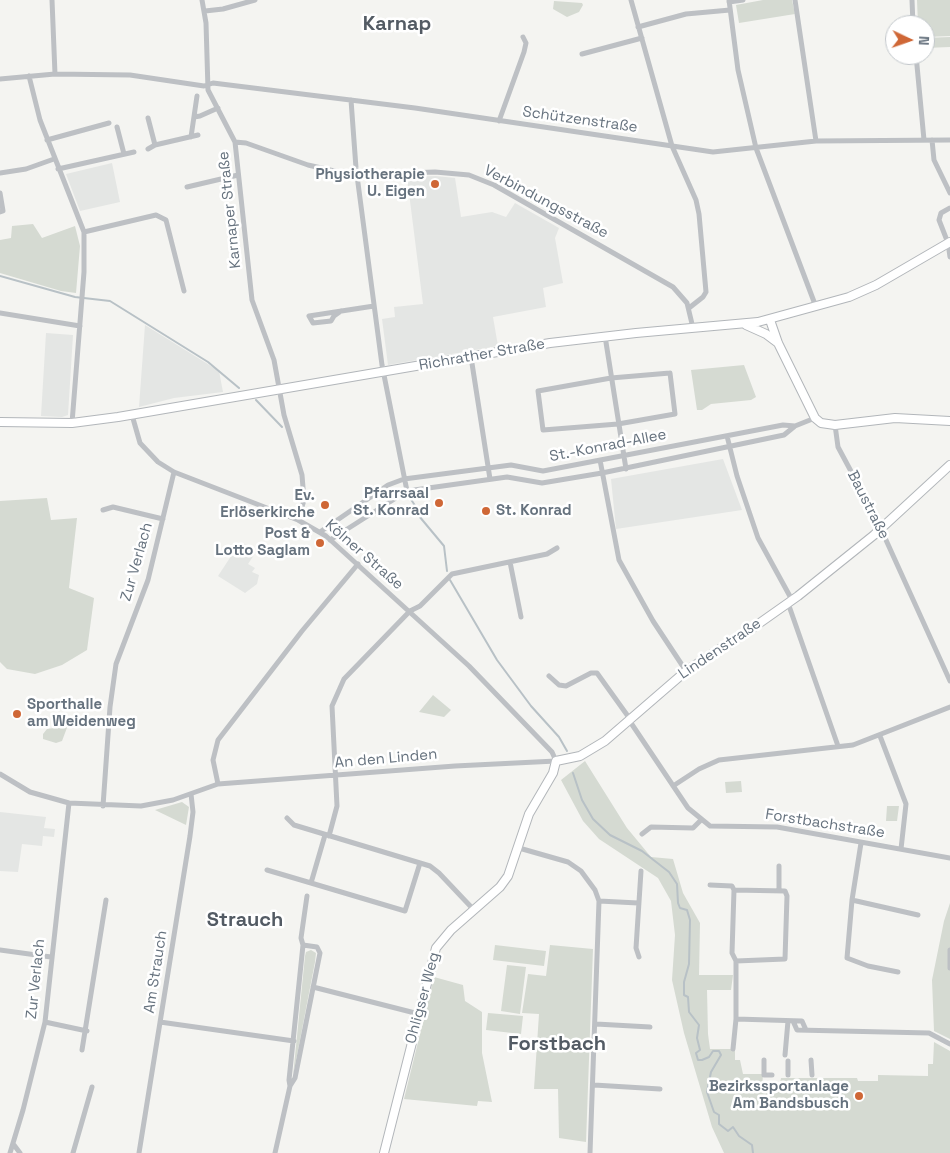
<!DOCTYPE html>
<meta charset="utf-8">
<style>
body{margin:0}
#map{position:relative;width:950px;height:1153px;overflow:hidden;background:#f4f4f1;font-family:"Space Grotesk",sans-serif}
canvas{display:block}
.north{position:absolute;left:885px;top:15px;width:50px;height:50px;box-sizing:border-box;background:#fff;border:1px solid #c2c7cb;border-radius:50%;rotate:93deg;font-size:14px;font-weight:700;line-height:20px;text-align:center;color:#66727e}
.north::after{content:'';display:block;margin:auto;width:18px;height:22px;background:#cf6736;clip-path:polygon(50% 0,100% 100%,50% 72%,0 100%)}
</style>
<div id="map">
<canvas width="950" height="1153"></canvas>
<div class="north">N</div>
</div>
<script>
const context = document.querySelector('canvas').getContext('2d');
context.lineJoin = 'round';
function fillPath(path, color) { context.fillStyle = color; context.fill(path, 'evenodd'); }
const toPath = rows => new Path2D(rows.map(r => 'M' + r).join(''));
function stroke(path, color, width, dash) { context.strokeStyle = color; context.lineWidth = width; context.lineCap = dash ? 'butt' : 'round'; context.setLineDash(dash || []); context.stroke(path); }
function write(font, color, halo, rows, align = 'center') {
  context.font = font + ' "Space Grotesk",sans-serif'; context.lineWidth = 5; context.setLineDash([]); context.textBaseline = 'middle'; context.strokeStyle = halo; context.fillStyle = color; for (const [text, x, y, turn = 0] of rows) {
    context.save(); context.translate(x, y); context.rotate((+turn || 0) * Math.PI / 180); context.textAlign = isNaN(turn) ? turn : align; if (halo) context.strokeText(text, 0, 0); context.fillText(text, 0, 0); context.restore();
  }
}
const built = toPath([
 [112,163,120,202,80,211,66,174],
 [436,176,455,178,461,217,492,212,506,217,515,203,559,228,555,238,563,283,543,288,546,307,493,317,498,346,388,365,382,319,395,317,394,307,423,304,407,177],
 [145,325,219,371,223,392,174,398,139,407],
 [46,333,73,335,68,415,62,417,41,416],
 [723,459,742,510,616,529,611,479],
 [243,543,256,552,248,564,255,568,252,572,259,575,257,584,245,593,218,576,239,544],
 [0,812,46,817,44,828,55,829,54,837,43,836,42,846,22,844,18,872,0,871]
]);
const green = toPath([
 [763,0,792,0,795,14,739,23,736,5],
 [917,0,950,0,950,36,925,37,925,25,918,25],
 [554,1,582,3,583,5,579,12,567,17,553,9],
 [950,37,950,47,925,48,925,38],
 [33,224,42,238,75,226,80,246,76,293,61,291,0,273,0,240,11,238,12,226],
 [744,365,756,397,751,400,711,404,702,410,697,410,691,370],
 [47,498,51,520,77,518,69,588,94,598,87,650,62,665,35,674,7,669,0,662,0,501],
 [433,695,451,710,444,717,419,712],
 [63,722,68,725,62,741,56,743,43,739,43,734,47,729,54,728],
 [585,761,627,828,651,857,673,859,683,893,700,923,699,975,733,975,731,990,707,990,708,1034,710,1049,735,1049,735,1060,740,1060,743,1074,763,1074,762,1089,779,1089,781,1078,857,1078,858,1081,878,1081,878,1075,928,1076,928,1064,933,1064,934,1042,950,1051,950,1153,724,1153,712,1127,684,1033,672,980,675,935,671,901,658,878,599,839,583,821,561,780],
 [741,781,742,792,726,793,725,782],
 [182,802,189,807,186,825,155,810],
 [887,806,899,806,897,821,886,821],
 [950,903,950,1039,934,1031,932,980,944,921],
 [495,945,546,951,544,966,493,960],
 [550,945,593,949,586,1142,559,1138,558,1089,534,1089,539,1014,522,1013,528,974,546,976],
 [311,950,316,953,315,962,293,1076,305,956,306,952],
 [507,965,526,967,520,1014,501,1011],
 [434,977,463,985,465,1001,482,1012,482,1053,492,1102,478,1101,477,1106,404,1099],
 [488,1013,523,1016,521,1034,486,1030]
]);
const stream = toPath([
 [0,276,75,297,110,301,208,362,239,388],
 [256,400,282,427],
 [410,498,416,507,419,516,444,546,447,571],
 [450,580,497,660,531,706,559,737,567,751],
 [573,773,582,800,593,819,610,835,642,851,669,872,677,884,678,903,680,908,687,910,690,920,689,964,684,982,684,995,688,997,689,1012,699,1025,697,1038,700,1050,696,1053,698,1060,702,1060,709,1057,713,1051,719,1051,721,1055,711,1072,707,1092,714,1112,719,1115,719,1124,728,1131,733,1127,739,1136,752,1145,753,1153]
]);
const street = toPath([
 [52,0,55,74],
 [202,0,206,23,208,90,235,142,252,300,274,360,284,415,302,475,304,500,298,520],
 [631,0,672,146,696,200,699,214,706,292,703,297,689,308],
 [729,0,738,70,756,148,816,307],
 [795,0,816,141],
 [912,0,913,25],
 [729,2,743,0],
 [205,11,223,9,255,0],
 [638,27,686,14,730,10],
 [582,54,642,38],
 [916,55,924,140],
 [29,76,40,120,84,232,84,272,72,423],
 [0,79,55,74,130,75,204,86,213,83,415,108,713,152,816,141,950,140],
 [351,100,356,168,382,365,407,491],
 [194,117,200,116,218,108],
 [148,118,155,145],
 [499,121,524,52,526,43,523,37],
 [117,127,124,154],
 [191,137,197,96],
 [47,140,109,123],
 [932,140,934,160,950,193],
 [235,142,246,143,308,165,352,175,435,172,469,175,494,185,673,287,687,303,693,328],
 [148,149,155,145,198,135],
 [58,169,134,152],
 [0,173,26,169,54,159],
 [187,187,238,175],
 [0,193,3,211,0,212],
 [950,208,941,213,939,220,948,243,950,257],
 [84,232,156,215,166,220,184,291],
 [341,311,334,316,331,321,313,323,309,316,374,306],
 [0,313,80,326],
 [605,336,626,469],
 [471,357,490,479],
 [670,373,675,414,618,424,543,430,538,391,611,378,670,373],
 [835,425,838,447,876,518,950,681],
 [727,436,737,476,758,538,792,600],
 [600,460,619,560,653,621,686,671],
 [103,510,113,507,163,519],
 [320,532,388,485,404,479,511,465,543,471,783,425,795,426],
 [330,540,407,491,507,477,542,483,602,473,784,435,795,426,815,418],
 [510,562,521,617],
 [788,603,838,746],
 [549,676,559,685,566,686,591,673,597,673,630,719],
 [629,720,688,808,710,826,777,827,950,858],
 [880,736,906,804,901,849],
 [0,774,30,792,69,803,141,806,173,800,218,784,455,766,556,761,552,752,469,666,326,536,298,520,174,472,158,462,140,443,132,415],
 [218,784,213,760,218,740,302,631,358,564],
 [673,786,699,769,719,760,853,745,950,707],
 [103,806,110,707,116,664,148,580,174,472],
 [287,818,294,825,430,866,439,873,474,910],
 [642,834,651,827,693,828,701,820],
 [325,835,311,883,405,911,420,863],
 [329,836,337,806,332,706,344,679,410,611,420,606,452,574,547,554,557,548],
 [861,843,852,900,847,958,868,966,898,972],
 [519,848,568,862,581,871,595,890,599,901,590,1153],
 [779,866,779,890],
 [267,870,311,883],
 [710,885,732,886,734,890],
 [852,900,918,915],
 [599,901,638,903],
 [303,945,317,947,320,953,295,1078,290,1086,289,1080,303,945,301,938,307,896],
 [0,950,51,957],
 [950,950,950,968],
 [639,957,636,948,641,871],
 [736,961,785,959,787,896,785,891,734,890,732,953,736,961,736,1019,802,1021,806,1030],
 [313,987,419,1014],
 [793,1021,797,1030,929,1033,950,1044],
 [45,1022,87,1031],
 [160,1022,294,1041],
 [596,1024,650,1027],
 [733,1049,736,1019],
 [82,1050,106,900],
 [785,1055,788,1021],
 [764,1060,764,1075,772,1075],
 [811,1060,812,1075],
 [788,1075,788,1061],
 [594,1085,660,1089],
 [14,1145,20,1153],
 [10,1153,23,1110,45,1022,69,803],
 [73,1153,92,1087],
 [139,1153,190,836,193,812,191,794],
 [275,1153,290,1086]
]);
const secondary = toPath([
 [770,320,778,343,815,418,821,423,835,425,895,418,950,421],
 [746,325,766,334,778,343],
 [0,422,72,423,118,417,550,343,636,333,758,322,849,297,876,285,950,242],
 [384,1153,436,948,451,930,500,887,508,876,529,814,553,773,556,761,580,756,605,741,686,671,754,627,798,596,874,535,950,465]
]);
const markers = [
 [435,184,5,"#cf6736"],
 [439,503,5,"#cf6736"],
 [325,505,5,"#cf6736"],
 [486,511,5,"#cf6736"],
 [320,543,5,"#cf6736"],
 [17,714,5,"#cf6736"],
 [859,1096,5,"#cf6736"]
];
const streetNames = [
 ["Schützenstraße",580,120,8],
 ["Verbindungsstraße",546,202,28],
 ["Karnaper Straße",230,210,-96],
 ["Richrather Straße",482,355,-10],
 ["St.-Konrad-Allee",608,446,-11],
 ["Baustraße",868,505,63],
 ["Kölner Straße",364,555,41],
 ["Zur Verlach",137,562,-74],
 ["Lindenstraße",720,649,-34],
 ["An den Linden",386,759,-5],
 ["Forstbachstraße",825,824,9],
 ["Am Strauch",156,972,-81],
 ["Zur Verlach",36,979,-84],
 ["Ohligser Weg",423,998,-75]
];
const poiNames = [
 ["Physiotherapie",425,175],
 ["U. Eigen",425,192],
 ["Pfarrsaal",429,494],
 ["St. Konrad",429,511],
 ["Ev.",315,496],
 ["Erlöserkirche",315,513],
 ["St. Konrad",496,511,"left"],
 ["Post &",310,534],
 ["Lotto Saglam",310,551],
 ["Sporthalle",27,705,"left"],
 ["am Weidenweg",27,722,"left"],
 ["Bezirkssportanlage",849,1087],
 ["Am Bandsbusch",849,1104]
];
const districtNames = [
 ["Karnap",397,25],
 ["Strauch",245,921],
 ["Forstbach",557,1045]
];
fillPath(built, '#e4e6e4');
fillPath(green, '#d5dad2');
stroke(stream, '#b8c1c6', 2);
stroke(secondary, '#b2b6ba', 10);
stroke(street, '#bdc0c4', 5);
stroke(secondary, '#fff', 8);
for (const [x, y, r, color] of markers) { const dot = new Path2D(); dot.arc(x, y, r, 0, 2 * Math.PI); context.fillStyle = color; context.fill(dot); stroke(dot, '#fff', 2); }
write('15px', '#66727e', '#fff', streetNames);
write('bold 15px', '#66727e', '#fff', poiNames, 'right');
write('bold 20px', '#535b64', '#fff', districtNames);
</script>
